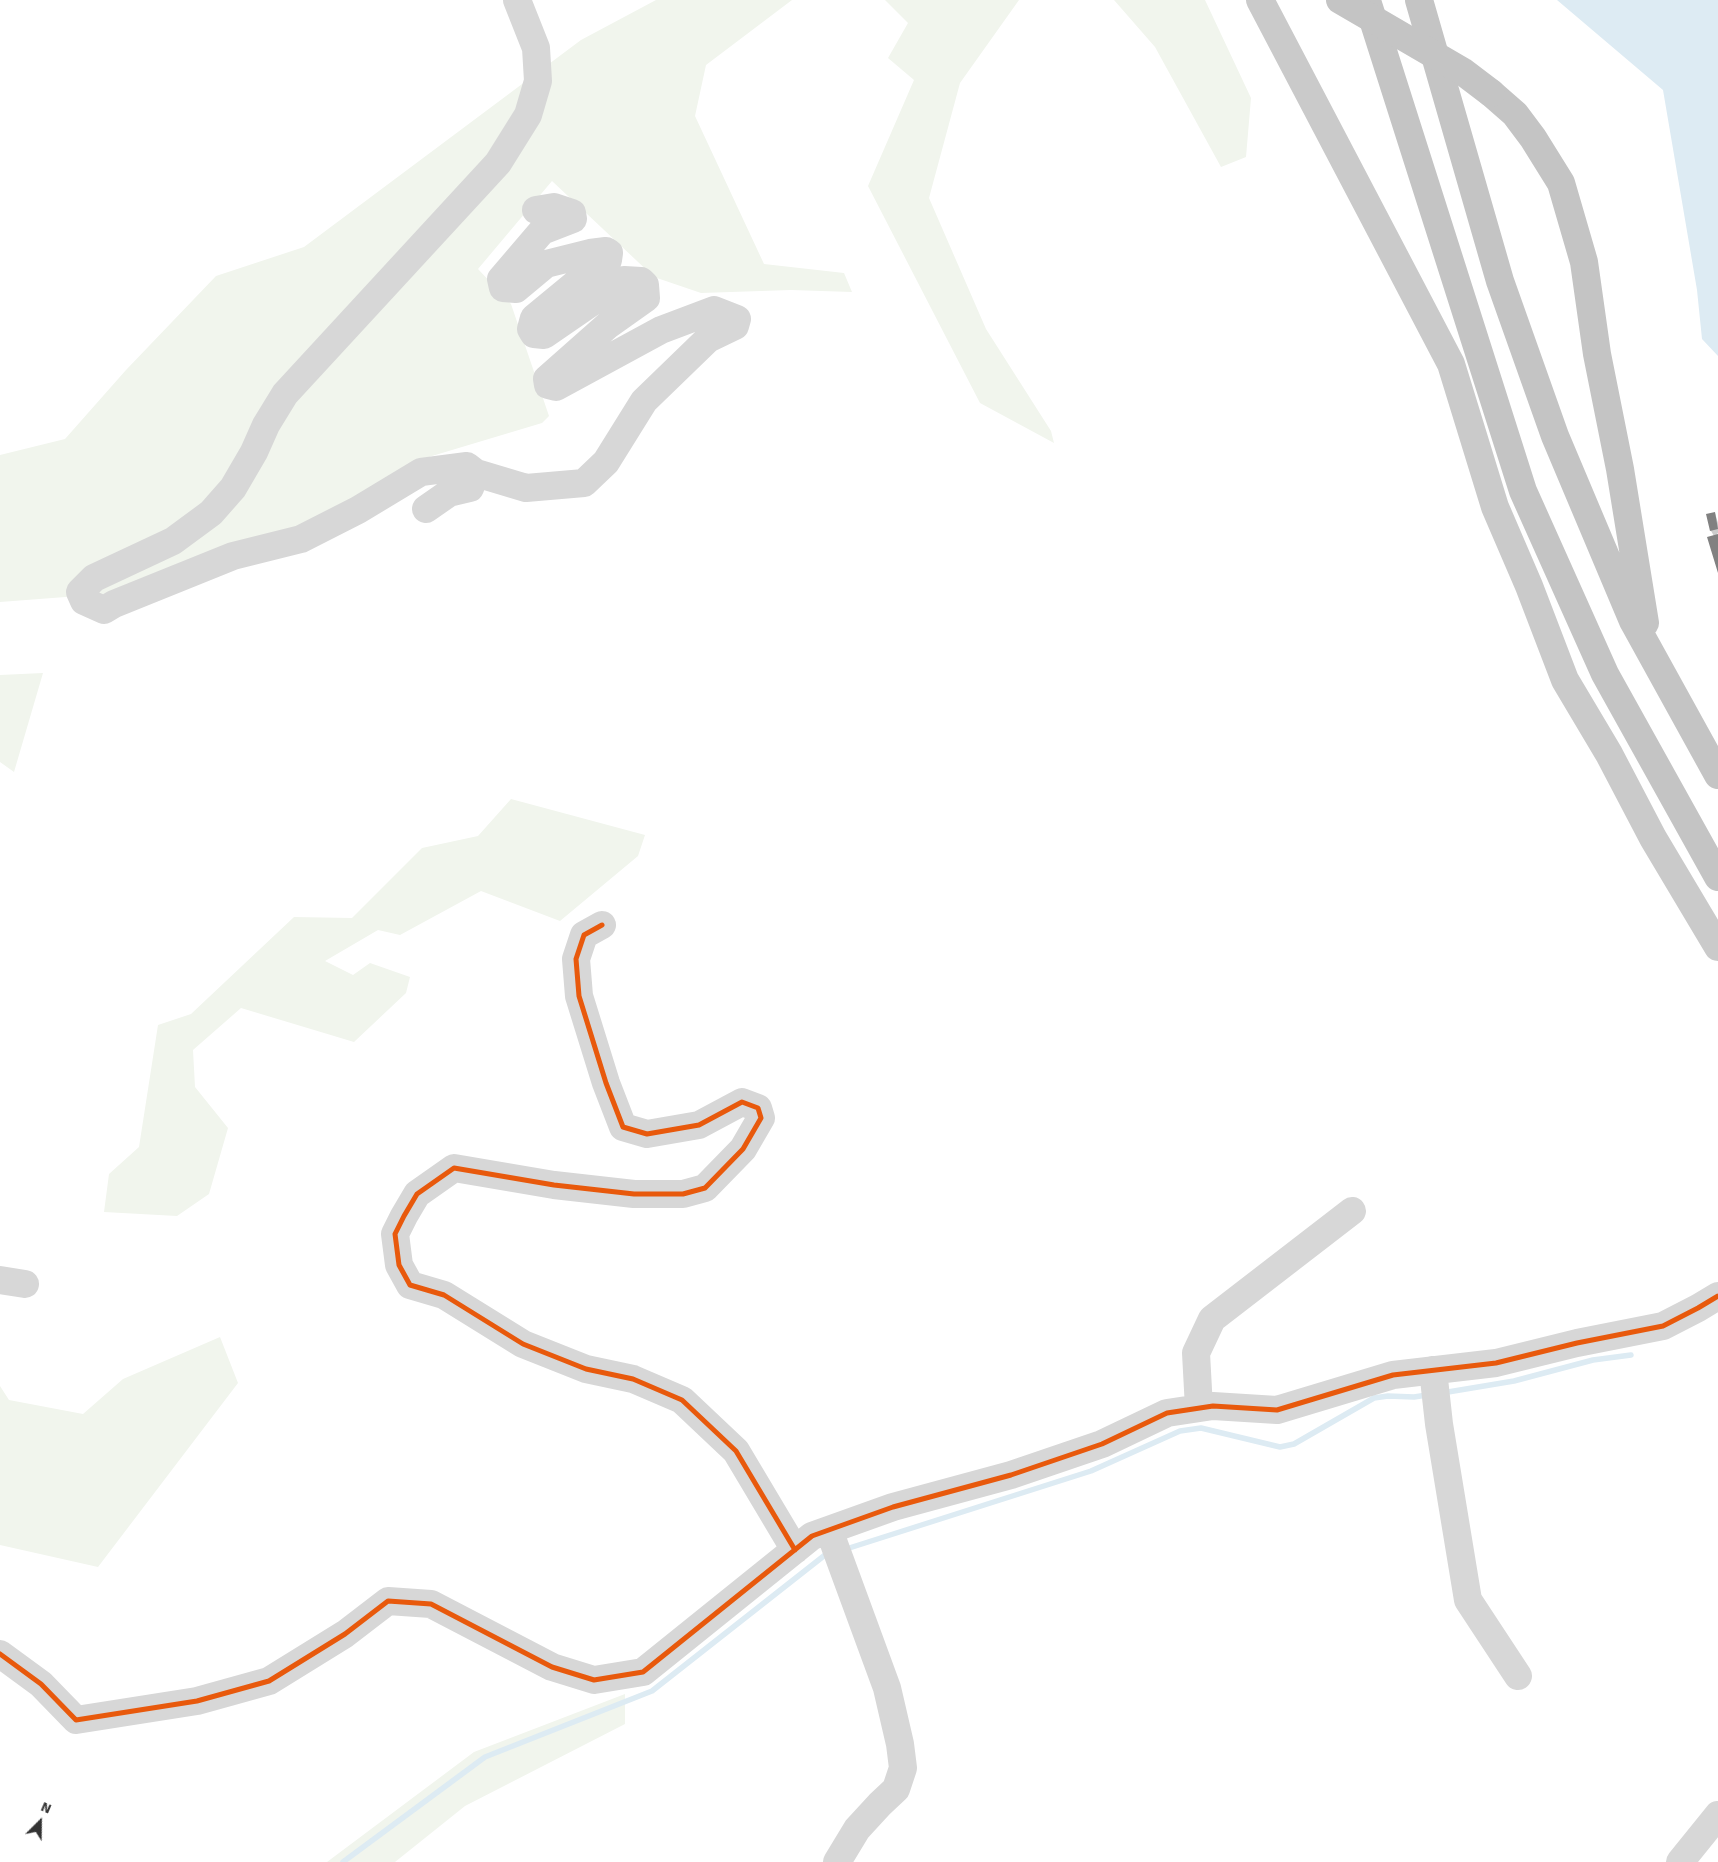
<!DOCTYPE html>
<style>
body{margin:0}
#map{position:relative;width:1718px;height:1862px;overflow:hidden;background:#fff;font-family:Signika,sans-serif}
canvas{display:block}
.north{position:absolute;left:15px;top:1797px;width:50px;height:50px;-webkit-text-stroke:4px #fff;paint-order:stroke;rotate:23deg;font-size:14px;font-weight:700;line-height:20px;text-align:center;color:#333}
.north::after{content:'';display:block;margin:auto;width:18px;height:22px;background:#333;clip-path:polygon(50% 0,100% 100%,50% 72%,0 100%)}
</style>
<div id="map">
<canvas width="1718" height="1862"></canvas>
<div class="north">N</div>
</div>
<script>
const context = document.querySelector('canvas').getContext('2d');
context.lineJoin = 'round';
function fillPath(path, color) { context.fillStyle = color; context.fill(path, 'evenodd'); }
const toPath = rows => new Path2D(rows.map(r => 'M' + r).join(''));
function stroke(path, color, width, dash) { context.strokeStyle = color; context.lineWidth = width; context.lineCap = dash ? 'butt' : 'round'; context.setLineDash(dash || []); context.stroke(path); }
const green = toPath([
 [656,0,792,0,706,65,695,116,764,264,844,273,852,292,791,290,701,293,654,277,552,181,478,269,511,304,549,416,542,423,412,462,306,526,118,593,0,602,0,455,65,439,126,370,216,276,304,247,581,40],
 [885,0,1019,0,960,83,929,198,986,329,1051,431,1054,443,980,403,868,186,914,80,888,58,908,23],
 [1114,0,1205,0,1251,98,1246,157,1221,167,1155,47],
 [43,673,14,772,0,762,0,675],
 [511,799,645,835,638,856,560,921,481,891,400,935,378,930,325,961,353,975,370,963,410,977,406,993,354,1042,241,1008,193,1050,195,1087,228,1128,209,1194,177,1216,104,1212,109,1174,139,1147,158,1025,191,1014,294,917,352,918,422,848,478,836],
 [220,1337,238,1383,98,1567,0,1545,0,1386,9,1400,83,1414,123,1379],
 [625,1694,625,1724,465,1806,395,1862,327,1862,474,1752]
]);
const water = toPath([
 [1557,0,1718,0,1718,356,1702,339,1697,290,1663,90]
]);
const shadow = toPath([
 [1715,513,1718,523,1718,533,1717,534,1718,570,1714,536,1711,531,1707,515]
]);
const stream = toPath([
 [1442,1393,1514,1381,1593,1360,1631,1355],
 [843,1550,1091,1471,1180,1431,1201,1428,1280,1447,1294,1444,1374,1398,1388,1396,1414,1397,1427,1395],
 [343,1862,485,1757,652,1691,825,1555,829,1554]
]);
const building = toPath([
 [1715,512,1718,529,1710,531,1706,514],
 [1718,534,1718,573,1707,537]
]);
const minor = toPath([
 [476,473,526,488,584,483,606,462,644,401,708,339,735,326,737,319,714,310,661,330,556,387,548,385,547,379,608,325,646,298,645,285,641,281,624,280,544,335,534,334,531,329,534,318,597,266,608,260,609,253,606,251,590,253,546,264,516,289,503,288,501,279,542,231,573,219,572,213,554,207,536,210],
 [426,509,449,493,470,488,476,473,467,466,421,472,358,510,301,539,233,556,114,604,104,610,84,601,80,592,94,578,173,541,211,513,233,488,254,452,266,425,285,394,498,163,528,115,538,81,536,48,517,0],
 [602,925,584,935,576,959,579,996,606,1083,623,1127,647,1134,699,1125,742,1102,758,1108,761,1118,743,1149,705,1188,683,1194,634,1194,554,1185,454,1168,417,1194,404,1216,395,1234,399,1265,410,1285,444,1295,523,1344,586,1369,633,1379,682,1400,736,1451,795,1550],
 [0,1280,25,1284],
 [1433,1370,1439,1424,1468,1600,1518,1676],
 [1199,1408,1196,1353,1212,1319,1352,1211],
 [829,1530,887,1688,900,1744,903,1768,896,1789,880,1804,857,1829,837,1862],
 [0,1654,41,1684,76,1720,197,1701,269,1681,345,1634,388,1601,431,1604,552,1667,594,1680,643,1672,812,1536,893,1507,1011,1475,1102,1444,1167,1413,1213,1406,1277,1410,1393,1375,1496,1363,1577,1343,1663,1326,1698,1308,1718,1296],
 [1680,1862,1718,1815]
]);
const major = toPath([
 [1260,0,1451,364,1495,507,1529,586,1565,680,1609,754,1653,838,1718,947]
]);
const highway = toPath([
 [1419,0,1500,281,1555,436,1633,621,1718,775],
 [1368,4,1523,491,1605,674,1718,877],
 [1491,93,1515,114,1533,138,1561,183,1584,262,1597,354,1620,469,1645,623]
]);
const highwayBridge = toPath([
 [1340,0,1462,71,1491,93]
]);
const cycleway = toPath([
 [602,925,584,935,576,959,579,996,606,1083,623,1127,647,1134,699,1125,742,1102,758,1108,761,1118,743,1149,705,1188,683,1194,634,1194,554,1185,454,1168,417,1194,404,1216,395,1234,399,1265,410,1285,444,1295,523,1344,586,1369,633,1379,682,1400,736,1451,795,1550],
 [0,1654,41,1684,76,1720,197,1701,269,1681,345,1634,388,1601,431,1604,552,1667,594,1680,643,1672,812,1536,893,1507,1011,1475,1102,1444,1167,1413,1213,1406,1277,1410,1393,1375,1496,1363,1577,1343,1663,1326,1698,1308,1718,1296]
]);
fillPath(green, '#f1f5ed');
fillPath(water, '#ddebf3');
fillPath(shadow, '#0003');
stroke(stream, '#ddebf3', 5.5);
fillPath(building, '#818181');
stroke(minor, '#d7d7d7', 28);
stroke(major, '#cacaca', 28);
stroke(highway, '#c4c4c4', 28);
stroke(highwayBridge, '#c4c4c4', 28);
stroke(cycleway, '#e8590c', 5);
</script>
